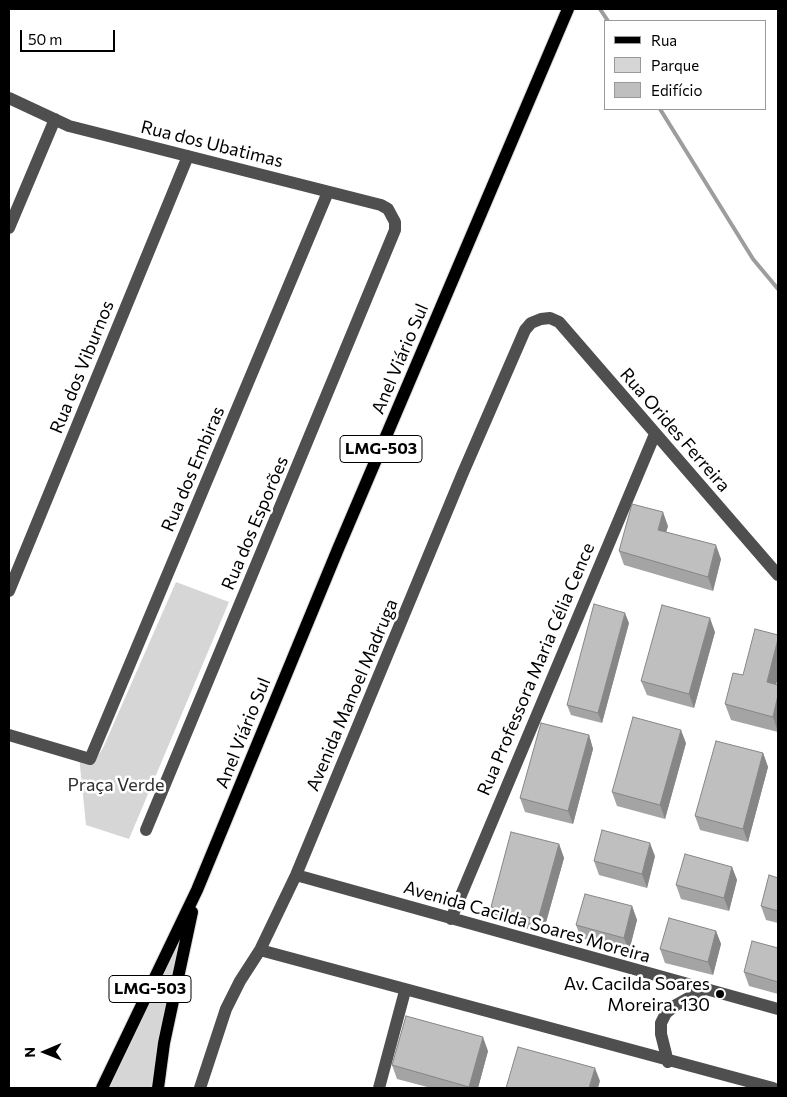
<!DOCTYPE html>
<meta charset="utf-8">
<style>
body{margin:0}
#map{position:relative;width:787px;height:1097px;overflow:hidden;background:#fff;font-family:Commissioner,sans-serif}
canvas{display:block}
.frame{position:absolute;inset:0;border:10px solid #000;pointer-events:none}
.legend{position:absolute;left:604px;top:20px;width:162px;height:90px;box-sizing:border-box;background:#fff;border:1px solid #999;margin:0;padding:6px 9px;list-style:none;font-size:15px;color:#000}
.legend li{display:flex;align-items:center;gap:10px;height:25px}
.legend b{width:25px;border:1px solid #999}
.north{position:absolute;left:20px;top:1027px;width:50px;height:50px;-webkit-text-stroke:4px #fff;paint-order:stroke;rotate:269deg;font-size:14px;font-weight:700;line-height:20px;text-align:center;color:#000}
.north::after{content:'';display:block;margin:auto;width:18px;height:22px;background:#000;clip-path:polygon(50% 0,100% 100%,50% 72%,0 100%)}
.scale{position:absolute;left:20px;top:30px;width:95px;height:22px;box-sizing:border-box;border:2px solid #000;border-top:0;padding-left:6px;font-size:15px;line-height:18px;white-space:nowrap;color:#000;-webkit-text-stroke:4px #fff;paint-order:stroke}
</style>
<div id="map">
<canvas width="787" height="1097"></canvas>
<div class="frame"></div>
<ul class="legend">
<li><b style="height:6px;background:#000"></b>Rua</li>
<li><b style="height:14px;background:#d6d6d6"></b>Parque</li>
<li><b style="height:14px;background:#bfbfbf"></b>Edifício</li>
</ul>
<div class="north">N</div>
<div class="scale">50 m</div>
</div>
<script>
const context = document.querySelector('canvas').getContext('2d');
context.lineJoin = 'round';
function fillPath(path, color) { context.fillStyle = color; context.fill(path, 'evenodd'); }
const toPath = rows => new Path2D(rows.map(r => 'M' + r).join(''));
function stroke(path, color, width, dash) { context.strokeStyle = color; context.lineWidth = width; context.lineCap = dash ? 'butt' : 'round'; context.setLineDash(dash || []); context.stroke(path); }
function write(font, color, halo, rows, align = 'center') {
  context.font = font + ' Commissioner,sans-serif'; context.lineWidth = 5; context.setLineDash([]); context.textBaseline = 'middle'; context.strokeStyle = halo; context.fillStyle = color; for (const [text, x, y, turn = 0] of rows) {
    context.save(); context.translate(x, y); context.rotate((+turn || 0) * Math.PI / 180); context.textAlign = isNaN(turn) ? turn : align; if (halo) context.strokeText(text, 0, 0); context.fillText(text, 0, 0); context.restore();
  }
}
const green = toPath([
 [176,582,229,602,129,839,86,825,79,756,97,757,103,748],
 [197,890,158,1088,102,1088]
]);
const stream = toPath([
 [600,9,608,21],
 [660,109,753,259,778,289]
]);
const minor = toPath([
 [9,98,69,126,381,205,388,209,395,222,395,230,146,830],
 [9,228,55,119],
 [9,591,188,156],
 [9,735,90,759,328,192],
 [296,875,778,1009],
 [451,919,655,434],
 [260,950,773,1088],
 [668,1062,661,1034,661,1023,666,1013,676,1005,703,990],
 [200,1088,226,1009,240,981,260,950,296,875,462,475,525,330,531,323,541,319,550,318,559,322,778,575],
 [379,1088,405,991]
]);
const major = toPath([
 [102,1088,197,890,338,549,568,9],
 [158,1088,164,1043,192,912]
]);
const wall = toPath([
 [668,526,666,532,721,559,713,591,624,565,619,551],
 [629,623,602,723,571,715,567,705],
 [715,632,694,708,647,695,641,681],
 [778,635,778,677,776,684,778,732,731,720,725,704],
 [589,735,593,749,573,824,525,812,520,798],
 [686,743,665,819,617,806,612,792],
 [763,753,768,767,748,842,700,830,695,816],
 [559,844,564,858,543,933,495,921,491,907],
 [655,856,647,888,599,875,594,861],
 [732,867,737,880,729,911,681,899,676,885],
 [778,878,778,923,766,920,761,906],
 [632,906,637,920,629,951,581,938,576,925],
 [716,931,721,944,713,975,665,963,660,949],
 [778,948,778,994,749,986,744,972],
 [488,1051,478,1088,431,1088,397,1079,392,1065]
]);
const shadedWall = toPath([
 [663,512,668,526,663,543,658,530],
 [716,545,721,559,713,591,708,577],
 [625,613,629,623,602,723,598,713],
 [710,618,715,632,694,708,689,694],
 [778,639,778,677,773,697,767,682],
 [778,695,778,732,773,717],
 [681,730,686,743,665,819,660,805],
 [589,735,593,749,573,824,568,811],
 [763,753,768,767,748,842,743,829],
 [650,843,655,856,647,888,642,874],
 [559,844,564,858,543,933,538,920],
 [732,867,737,880,729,911,724,898],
 [632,906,637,920,629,951,624,938],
 [716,931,721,944,713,975,708,962],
 [483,1037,488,1051,478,1088,470,1088,469,1087],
 [595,1068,600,1081,598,1088,589,1088]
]);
const building = toPath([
 [632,504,663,512,658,530,716,545,708,577,619,551,632,504],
 [594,604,625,613,598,713,567,705,594,604],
 [662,605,710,618,689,694,641,681,662,605],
 [755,629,778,635,778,639,767,682,778,685,778,695,773,717,725,704,733,673,743,675,755,629],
 [633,717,681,730,660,805,612,792,633,717],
 [541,723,589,735,568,811,520,798,541,723],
 [716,741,763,753,743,829,695,816,716,741],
 [602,830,650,843,642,874,594,861,602,830],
 [511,832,559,844,538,920,491,907,511,832],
 [685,854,732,867,724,898,676,885,685,854],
 [769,875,778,878,778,911,761,906,769,875],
 [585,894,632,906,624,938,576,925,585,894],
 [669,918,716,931,708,962,660,949,669,918],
 [752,941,778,948,778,982,744,972,752,941],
 [406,1016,483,1037,469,1087,392,1065,406,1016],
 [518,1047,595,1068,589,1088,506,1088,518,1047]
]);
const markers = [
 [720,994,5,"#000"]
];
const shields = [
 [381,449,82],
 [150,989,82]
];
const shieldNames = [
 ["LMG-503",381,449],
 ["LMG-503",150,989]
];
const streetNames = [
 ["Rua dos Ubatimas",212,144,14],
 ["Anel Viário Sul",400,359,-67],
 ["Rua dos Viburnos",82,367,-68],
 ["Rua Orides Ferreira",675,430,49],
 ["Rua dos Embiras",193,469,-67],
 ["Rua dos Esporões",255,523,-67],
 ["Rua Professora Maria Célia Cence",536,669,-67],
 ["Avenida Manoel Madruga",352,695,-67],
 ["Anel Viário Sul",243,733,-68],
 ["Avenida Cacilda Soares Moreira",527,922,16]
];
const parkNames = [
 ["Praça Verde",116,785]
];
const poiNames = [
 ["Av. Cacilda Soares",710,984],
 ["Moreira. 130",710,1005]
];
fillPath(green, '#d6d6d6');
stroke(stream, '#9d9d9d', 4);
stroke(major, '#dbdbdb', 14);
stroke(minor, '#4f4f4f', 12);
stroke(major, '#000', 12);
fillPath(wall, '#a4a4a4');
fillPath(shadedWall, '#868686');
fillPath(building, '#bfbfbf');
stroke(building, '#868686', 1);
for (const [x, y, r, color] of markers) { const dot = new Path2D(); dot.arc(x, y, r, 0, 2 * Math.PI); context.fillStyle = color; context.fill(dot); stroke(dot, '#fff', 2); }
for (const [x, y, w] of shields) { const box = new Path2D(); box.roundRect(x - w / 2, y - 13.5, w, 27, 4); context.fillStyle = '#fff'; context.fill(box); stroke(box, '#000', 1); }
write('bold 16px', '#000', null, shieldNames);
write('18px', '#000', '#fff', streetNames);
write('18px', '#2d2d2d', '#fff', parkNames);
write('18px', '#000', '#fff', poiNames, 'right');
</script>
